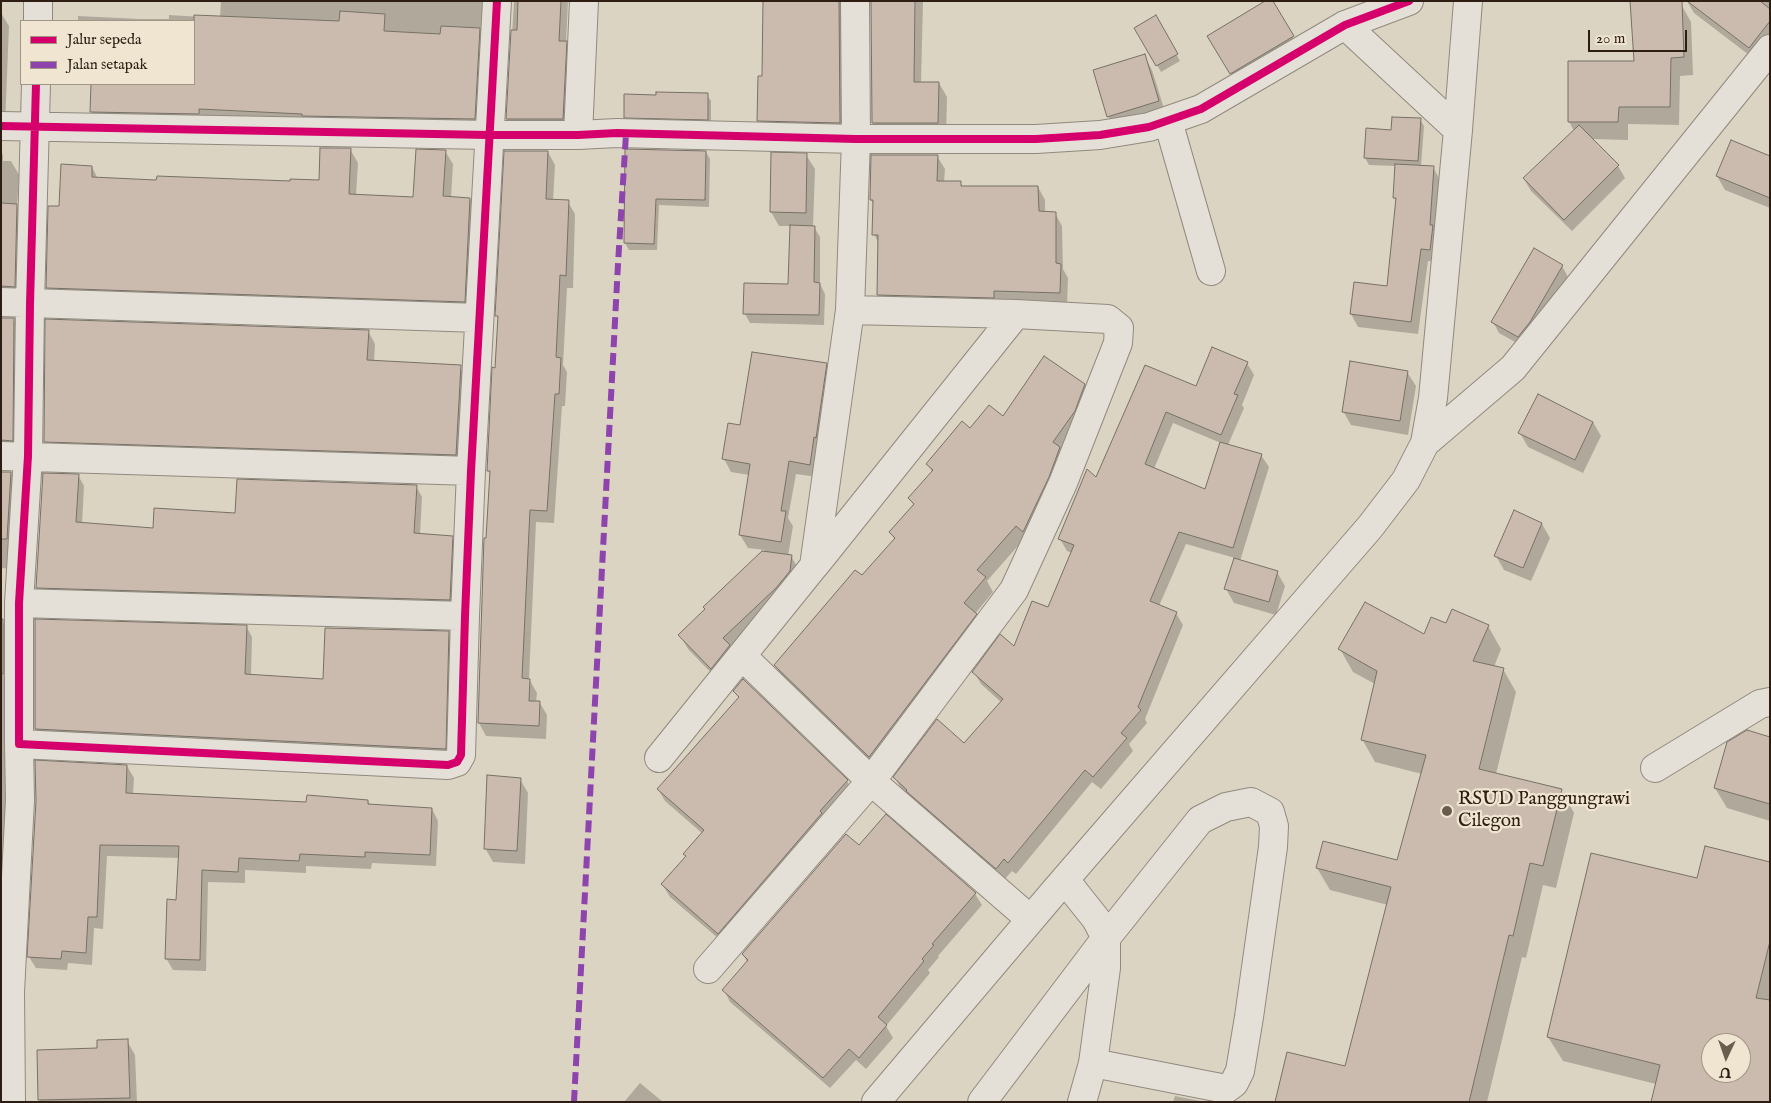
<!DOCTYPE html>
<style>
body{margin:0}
#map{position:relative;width:1771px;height:1103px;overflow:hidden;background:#dcd4c2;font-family:"IM FELL English",serif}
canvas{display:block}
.frame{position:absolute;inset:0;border:2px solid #2d1d12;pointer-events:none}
.legend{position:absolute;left:20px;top:20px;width:175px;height:65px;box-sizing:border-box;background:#efe5d1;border:1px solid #a19585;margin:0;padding:6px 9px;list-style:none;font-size:15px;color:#2d1d12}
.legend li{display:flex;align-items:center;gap:10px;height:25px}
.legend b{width:25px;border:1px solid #a19585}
.north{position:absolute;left:1701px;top:1033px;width:50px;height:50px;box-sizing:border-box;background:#efe5d1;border:1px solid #a19585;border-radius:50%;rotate:183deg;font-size:14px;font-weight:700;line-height:20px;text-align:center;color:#2d1d12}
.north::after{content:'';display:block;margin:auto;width:18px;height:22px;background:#6a5d50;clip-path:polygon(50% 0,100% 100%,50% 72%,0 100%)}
.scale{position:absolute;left:1588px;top:30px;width:99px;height:22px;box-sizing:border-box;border:2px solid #2d1d12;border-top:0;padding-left:6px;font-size:15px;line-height:18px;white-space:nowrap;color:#2d1d12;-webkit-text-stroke:4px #efe5d1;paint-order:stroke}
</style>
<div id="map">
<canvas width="1771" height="1103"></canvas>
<div class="frame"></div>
<ul class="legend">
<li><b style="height:6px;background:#d6006c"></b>Jalur sepeda</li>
<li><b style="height:6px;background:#8e44ad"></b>Jalan setapak</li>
</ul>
<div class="north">U</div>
<div class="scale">20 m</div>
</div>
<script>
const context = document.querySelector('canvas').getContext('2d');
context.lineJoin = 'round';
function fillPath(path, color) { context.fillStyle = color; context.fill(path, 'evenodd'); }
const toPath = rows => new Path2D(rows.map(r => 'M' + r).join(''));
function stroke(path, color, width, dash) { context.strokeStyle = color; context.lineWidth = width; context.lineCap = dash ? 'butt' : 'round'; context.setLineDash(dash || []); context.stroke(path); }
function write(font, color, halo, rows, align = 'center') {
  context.font = font + ' "IM FELL English",serif'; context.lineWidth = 4.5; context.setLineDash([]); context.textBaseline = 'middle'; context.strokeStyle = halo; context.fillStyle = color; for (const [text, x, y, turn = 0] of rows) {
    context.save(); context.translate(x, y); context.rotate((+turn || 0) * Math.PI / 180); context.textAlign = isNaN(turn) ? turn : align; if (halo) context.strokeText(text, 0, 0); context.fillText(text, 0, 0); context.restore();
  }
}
const shadow = toPath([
 [221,1,496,1,482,132,99,125,92,112,93,84,194,84,194,21,78,21,78,16,140,19,169,19,169,15,220,18],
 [514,1,568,1,566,43,574,56,570,132,515,132,507,119],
 [765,1,856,1,848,137,766,134,758,121,763,77],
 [872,1,923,1,921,83,939,83,947,97,946,137,881,137,873,123],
 [1271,1,1301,51,1239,87,1217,50],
 [1687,1,1770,1,1770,45,1757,61,1694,13],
 [1682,6,1691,22,1693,75,1680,76,1679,125,1628,124,1628,140,1592,139,1618,166,1625,178,1572,231,1531,191,1524,179,1574,131,1569,121,1636,63],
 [1,13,9,26,5,125,1,126],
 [1156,17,1180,61,1161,72,1136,28],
 [1144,56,1152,70,1166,115,1116,130,1108,116],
 [707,95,711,101,711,126,629,124,625,117],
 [1420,119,1424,126,1421,166,1433,167,1440,180,1437,262,1428,261,1418,334,1358,327,1351,314,1388,288,1397,203,1394,197,1396,166,1369,165,1365,158,1392,131],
 [350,149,358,163,356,195,414,198,445,151,453,164,451,198,470,199,477,212,472,315,55,301,47,288,60,208,92,167,98,179,158,182,320,181],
 [626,150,706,152,710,159,709,207,659,205,657,250,629,250,625,243],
 [1,152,3,155,3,161,11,161,19,175,17,206,24,219,22,300,1,302],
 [548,152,555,165,553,201,568,202,575,214,573,288,567,288,563,365,567,372,565,406,562,406,554,523,536,522,529,679,537,693,536,702,540,703,547,715,546,739,486,736,479,723,491,475,488,470,499,319,497,315],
 [772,154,806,155,815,169,813,227,814,227,820,237,820,284,825,294,824,325,750,323,745,314,790,286,791,226,779,226,771,212],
 [937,156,945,169,944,182,960,182,963,187,1038,187,1045,200,1045,213,1055,213,1062,226,1063,269,1068,278,1067,306,886,308,878,295,879,244,874,234,874,206,871,200],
 [1770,157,1770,208,1725,190,1717,176],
 [1562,266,1568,277,1536,333,1524,347,1499,333,1493,322],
 [1,318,13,319,21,333,20,454,1,456],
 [368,331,375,344,374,362,460,367,468,379,463,467,52,454,45,441],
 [1247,363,1254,375,1242,405,1244,408,1228,445,1261,455,1269,467,1240,561,1277,572,1285,586,1276,615,1234,603,1226,589,1235,558,1186,544,1159,606,1176,613,1183,625,1145,719,1147,723,1129,744,1133,751,1101,789,1092,782,1016,874,1012,871,1004,880,902,790,895,778,964,745,1002,703,981,684,974,672,1014,648,1049,609,1072,553,1067,551,1060,539,1097,479,1146,366,1196,387],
 [1173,423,1221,443,1206,491,1154,469],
 [826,364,834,377,817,477,796,474,788,518,793,526,788,556,791,556,799,570,720,682,688,649,680,635,706,610,704,607,765,550,748,548,740,535,749,475,731,472,724,459,741,427],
 [1407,372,1416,386,1408,435,1351,425,1343,411],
 [1084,385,1092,399,1024,539,987,581,993,592,975,614,984,628,877,770,783,679,775,665,862,577,895,540,890,532,914,506,910,498,932,472,928,464,970,430],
 [1593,422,1601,436,1583,473,1528,447,1520,433],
 [1,473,11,473,18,487,13,569,1,568],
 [78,475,84,486,82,524,154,530,236,514,416,486,422,497,420,535,452,537,458,548,455,610,43,598,37,588],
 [1542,524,1550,538,1531,581,1504,570,1496,556],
 [1,620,10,633,1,1003],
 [1446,625,1488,626,1501,649,1494,667,1503,669,1516,692,1496,774,1561,790,1574,813,1556,888,1543,885,1526,958,1522,957,1487,1102,1276,1102,1346,1067,1388,905,1330,890,1317,868,1398,861,1422,774,1375,762,1362,739,1375,684,1353,672,1340,649,1424,636],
 [246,626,252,637,251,676,324,680,448,632,454,643,451,759,42,739,36,729],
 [743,681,847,781,854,794,726,945,670,897,662,884,686,857,703,834,665,801,658,789,739,699,735,691],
 [1770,738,1770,821,1727,808,1715,788],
 [127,766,134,778,133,794,308,803,368,801,370,805,432,809,438,821,436,866,372,863,371,869,306,866,306,873,245,870,245,883,208,882,206,971,173,970,166,958,178,901,180,858,107,856,103,929,94,928,92,965,68,963,67,970,36,968,29,957],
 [520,779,528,793,525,864,493,862,485,848],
 [859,847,975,894,982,905,938,956,939,957,928,970,930,973,886,1026,893,1038,866,1069,856,1060,830,1088,730,1002,724,990,747,962,743,954],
 [1770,863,1770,1102,1656,1084,1563,1061,1548,1037,1698,880],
 [1711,1043,1741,1043,1741,1073,1711,1073],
 [127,1041,135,1055,137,1102,40,1102,38,1052,98,1049],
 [640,1083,663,1102,624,1102],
 [1175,1096,1205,1102,1173,1102]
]);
const building = toPath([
 [518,1,561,1,559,41,567,41,563,119,506,119,511,30,517,30,518,1],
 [763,1,839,1,840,123,757,121,758,76,762,76,763,1],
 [871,1,915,1,914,82,939,82,938,123,872,123,871,1],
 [1265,1,1273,1,1294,36,1230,74,1207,36,1265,1],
 [1630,1,1682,1,1684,57,1671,58,1670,107,1619,107,1618,122,1568,122,1568,61,1634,61,1630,1],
 [1687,1,1760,1,1770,9,1770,21,1749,48,1687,1],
 [340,11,385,14,384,31,440,34,441,26,480,28,475,119,302,116,302,114,199,109,199,114,90,112,91,84,194,84,194,15,339,21,340,11],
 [1156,15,1178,54,1156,66,1134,28,1156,15],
 [1145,54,1159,101,1107,117,1093,70,1145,54],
 [656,92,708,93,708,120,624,118,624,94,656,95,656,92],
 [1392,117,1421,118,1418,161,1364,158,1366,128,1391,130,1392,117],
 [1579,125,1619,165,1564,220,1523,178,1579,125],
 [1731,140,1770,156,1770,198,1716,176,1731,140],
 [320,148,351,148,349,194,413,197,416,149,446,150,443,196,470,198,465,302,46,288,48,206,59,206,61,164,92,166,92,177,156,180,157,176,290,181,290,179,319,180,320,148],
 [625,149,706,151,705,200,656,199,654,244,624,243,625,149],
 [504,151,548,151,546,199,569,200,566,276,560,275,556,357,561,358,559,394,555,394,547,511,530,510,522,678,530,679,529,701,540,701,539,726,478,723,484,538,486,538,490,471,487,471,492,367,495,368,498,316,495,316,504,151],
 [771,152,807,153,806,213,770,212,771,152],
 [871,155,938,155,937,181,961,181,961,186,1038,186,1039,211,1056,212,1056,263,1061,264,1060,293,994,291,994,298,877,295,878,235,872,235,873,200,870,200,871,155],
 [1395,164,1434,166,1430,225,1433,225,1430,250,1421,249,1411,322,1350,314,1354,282,1387,286,1396,198,1393,198,1395,164],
 [1,203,17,204,15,287,1,286,1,203],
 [790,225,815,226,814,282,820,283,819,315,743,314,744,283,788,284,790,225],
 [1534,248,1563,265,1530,322,1518,337,1491,322,1534,248],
 [1,318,14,318,13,441,1,440,1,318],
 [45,319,369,330,367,360,461,365,456,455,44,442,45,319],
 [1212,347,1248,362,1234,394,1238,395,1221,435,1166,412,1145,464,1205,489,1220,442,1262,454,1233,548,1179,532,1150,601,1177,612,1138,707,1141,710,1121,733,1127,738,1093,777,1085,770,1008,863,1004,859,996,869,906,791,907,790,893,777,937,719,964,743,1003,699,972,672,1000,634,1014,646,1032,601,1048,607,1074,545,1058,539,1087,469,1096,477,1145,365,1196,386,1212,347],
 [752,352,827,363,816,438,814,437,810,465,789,461,781,511,786,511,781,542,739,535,750,464,722,459,728,423,740,425,752,352],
 [1044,356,1085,384,1075,411,1053,442,1060,447,1049,477,1023,532,1016,526,977,570,986,577,964,603,977,614,869,757,774,665,855,570,862,575,895,538,889,532,914,504,908,498,933,470,926,464,962,421,970,428,989,405,1003,416,1044,356],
 [1350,361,1408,371,1400,421,1342,412,1350,361],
 [1538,394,1593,422,1575,460,1518,433,1538,394],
 [1,472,11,472,7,539,1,539,1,472],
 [43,473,79,474,76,522,153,528,154,508,235,513,237,479,417,485,414,533,453,536,450,600,36,588,43,473],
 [1514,510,1542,523,1523,568,1494,556,1514,510],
 [762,551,792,555,790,571,776,588,723,638,730,645,711,669,678,635,705,609,703,607,762,551],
 [1234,558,1278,571,1269,602,1224,589,1234,558],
 [1365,602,1424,634,1431,617,1446,623,1452,609,1489,625,1473,661,1504,668,1479,769,1562,789,1543,866,1530,863,1513,936,1509,935,1469,1102,1275,1102,1287,1052,1345,1066,1391,887,1316,868,1323,841,1397,860,1426,755,1361,740,1377,671,1338,649,1365,602],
 [1,619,3,619,3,674,1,674,1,619],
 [35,619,247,625,245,674,323,679,325,628,449,631,446,749,35,729,35,619],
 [743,679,848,780,820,811,822,813,718,934,661,884,686,856,683,854,704,830,657,789,739,697,733,691,743,679],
 [1747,730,1770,737,1770,804,1714,788,1727,742,1747,730],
 [35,760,127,765,126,793,306,802,307,795,368,800,368,804,432,808,430,855,365,852,365,857,300,854,299,861,239,858,238,872,202,870,200,960,165,959,167,899,176,900,179,846,100,845,97,917,88,917,86,953,62,951,61,959,27,957,36,801,35,760],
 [487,775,521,778,517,851,484,849,487,775],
 [886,814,976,893,932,944,934,945,922,959,924,961,878,1017,887,1025,859,1058,849,1049,823,1078,722,990,748,960,742,954,846,834,859,845,886,814],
 [1705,846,1770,862,1770,941,1756,998,1770,1000,1770,1102,1651,1102,1660,1065,1547,1037,1591,853,1697,878,1705,846],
 [1711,1043,1741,1043,1741,1073,1711,1073,1711,1043],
 [128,1039,130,1098,38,1100,37,1050,97,1048,97,1040,128,1039]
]);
const minor = toPath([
 [38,21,38,1],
 [1345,25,1458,130],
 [36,84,30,304,28,456,19,603,19,744,448,765,457,762,461,755,465,616,471,471,497,1],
 [1168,121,1211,271],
 [1,126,489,135,578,135,617,133,856,139,1036,139,1100,135,1149,127,1201,109,1345,25,1409,1],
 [578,135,584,1],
 [1,302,479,318],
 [1425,443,1513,368,1770,49],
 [1,456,471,471],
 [815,565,1016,314],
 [19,603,465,616],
 [743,657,871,781,1030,919],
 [659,758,814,566,850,310,856,139,855,1],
 [1655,768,1760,704,1770,702],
 [1065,880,1096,919,1106,938,1106,968,1093,1063,1082,1102],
 [708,969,871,781,1014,590,1063,483,1118,343,1119,328,1108,319,1016,314,850,310],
 [11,1102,10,992,20,800,19,744],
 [876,1102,1054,892,1370,527,1406,480,1425,443,1433,398,1458,130,1468,1],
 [982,1102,1106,938,1200,820,1226,807,1251,802,1270,812,1274,826,1273,847,1249,1017,1240,1071,1234,1083,1226,1089,1093,1063]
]);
const quiet = toPath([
 [574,1102,618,264,626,134]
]);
const cycleway = toPath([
 [36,84,30,304,28,456,19,603,19,744,448,765,457,762,461,755,465,616,471,471,497,1],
 [1,126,489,135,578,135,617,133,856,139,1036,139,1100,135,1149,127,1201,109,1345,25,1409,1]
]);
const markers = [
 [1447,811,6,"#6a5d50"]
];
const poiNames = [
 ["RSUD Panggungrawi",1458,800],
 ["Cilegon",1458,822]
];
fillPath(shadow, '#0003');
fillPath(building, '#cbbbae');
stroke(building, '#777066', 1);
stroke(minor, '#90897e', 30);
stroke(minor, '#e4e0d7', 28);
stroke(quiet, '#8e44ad', 6, [12, 6]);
stroke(cycleway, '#d6006c', 8);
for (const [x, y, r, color] of markers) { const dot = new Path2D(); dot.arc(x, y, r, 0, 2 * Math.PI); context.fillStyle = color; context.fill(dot); stroke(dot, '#efe5d1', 2); }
write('19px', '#2d1d12', '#efe5d1', poiNames, 'left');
</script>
